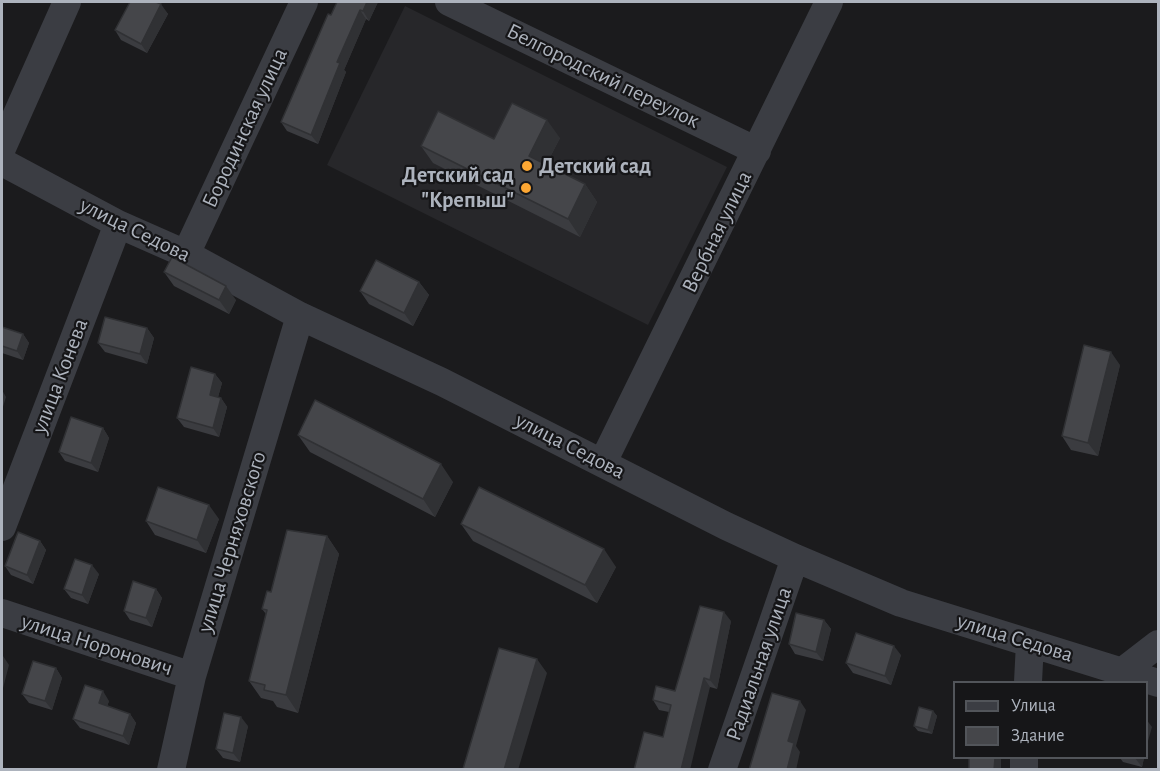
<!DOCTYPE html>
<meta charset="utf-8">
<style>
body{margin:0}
#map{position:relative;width:1160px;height:771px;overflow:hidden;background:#1b1b1d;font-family:"Alegreya Sans",sans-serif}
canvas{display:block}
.frame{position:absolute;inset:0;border:3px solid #adb3bd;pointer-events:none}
.legend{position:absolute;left:953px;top:681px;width:195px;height:78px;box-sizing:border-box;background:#161618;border:2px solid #52555a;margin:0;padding:8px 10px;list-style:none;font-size:18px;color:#adb3bd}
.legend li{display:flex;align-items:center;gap:12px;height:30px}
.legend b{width:30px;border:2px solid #52555a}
</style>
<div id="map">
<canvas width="1160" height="771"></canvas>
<div class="frame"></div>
<ul class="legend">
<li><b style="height:8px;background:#3b3d43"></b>Улица</li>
<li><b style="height:16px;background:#45464a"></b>Здание</li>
</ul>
</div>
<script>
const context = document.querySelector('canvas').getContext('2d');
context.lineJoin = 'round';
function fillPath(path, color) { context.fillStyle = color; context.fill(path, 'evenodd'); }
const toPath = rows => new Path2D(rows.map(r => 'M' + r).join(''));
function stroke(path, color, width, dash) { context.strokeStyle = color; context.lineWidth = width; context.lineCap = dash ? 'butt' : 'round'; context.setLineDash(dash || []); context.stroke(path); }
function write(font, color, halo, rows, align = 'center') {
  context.font = font + ' "Alegreya Sans",sans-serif'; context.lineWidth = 4.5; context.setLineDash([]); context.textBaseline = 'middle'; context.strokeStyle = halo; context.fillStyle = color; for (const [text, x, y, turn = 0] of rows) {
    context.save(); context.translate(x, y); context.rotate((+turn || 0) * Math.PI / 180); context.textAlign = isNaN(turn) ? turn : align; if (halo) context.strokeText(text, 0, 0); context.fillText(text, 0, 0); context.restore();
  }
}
const built = toPath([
 [405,6,727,167,648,325,327,165]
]);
const minor = toPath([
 [449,2,757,151],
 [2,148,67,2],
 [2,162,118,224,186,254,300,316,442,382,726,526,795,558,901,603,1158,683],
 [186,254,304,2],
 [603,462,829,2],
 [2,527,118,224],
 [2,613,192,676],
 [1123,671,1158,644],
 [1028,682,1030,643],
 [171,770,192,676,300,316],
 [722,770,795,558],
 [1024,770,1024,758]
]);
const wall = toPath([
 [130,2,158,2,168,14,147,53,121,40,115,30],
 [337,2,378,2,369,21,366,19,344,70,346,72,318,144,287,131,281,122],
 [560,138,546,165,585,184,597,202,580,237,433,163,421,146,494,139],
 [164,272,236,300,229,314,174,286],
 [419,282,429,295,413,326,369,304,360,291],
 [2,327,23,334,29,343,23,360,2,353],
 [147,328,154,338,147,364,105,352,98,343],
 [1120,365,1098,456,1071,450,1062,436],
 [215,374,222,383,218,397,221,398,227,407,219,437,184,427,177,418],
 [103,428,109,438,98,472,65,461,59,452],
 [298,435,453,482,435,517,310,452],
 [219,519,206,553,155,535,146,521],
 [461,524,616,567,597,603,473,541],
 [327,536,339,554,298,713,277,707,273,701,261,698,249,681,266,614,262,609,271,592],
 [40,541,46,550,33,584,11,575,5,566],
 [99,574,88,604,71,598,64,589],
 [156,589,162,598,152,627,130,620,124,611],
 [824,620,831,629,823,661,795,654,789,644],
 [731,621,717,689,710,687,663,737,669,712,659,710,653,700,675,691],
 [901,655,891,685,853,673,846,663],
 [56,668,62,678,52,710,29,703,22,694],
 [109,701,107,706,130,714,136,723,129,745,80,728,73,719],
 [933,711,937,716,932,734,918,731,914,726],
 [248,726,240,762,223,758,216,749],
 [1120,758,1144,758,1142,767,1123,762]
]);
const shadedWall = toPath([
 [367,2,378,2,369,21,363,11],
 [161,4,168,14,147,53,141,44],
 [360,10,366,19,344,70,346,72,318,144,311,135,337,62],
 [547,120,560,138,541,174,529,156],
 [585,184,597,202,580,237,568,219],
 [419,282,429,295,413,326,404,313],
 [226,286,236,300,229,314,219,300],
 [147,328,154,338,147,364,140,354],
 [23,334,29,343,23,360,17,351],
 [1111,352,1120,365,1098,456,1088,443],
 [215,374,222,383,216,404,210,395],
 [2,390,6,397,2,410],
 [221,398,227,407,219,437,213,428],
 [103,428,109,438,98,472,91,463],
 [441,464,453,482,435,517,423,499],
 [209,505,219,519,206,553,197,540],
 [327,536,339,554,298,713,286,695],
 [40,541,46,550,33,584,27,575],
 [604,549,616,567,597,603,585,585],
 [92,565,99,574,88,604,82,595],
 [156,589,162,598,152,627,146,618],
 [724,612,731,621,717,689,710,680],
 [824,620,831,629,823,661,816,652],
 [894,646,901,655,891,685,885,676],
 [3,656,9,665,2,692,2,660],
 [537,659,547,673,518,770,504,770],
 [56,668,62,678,52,710,45,701],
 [704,678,710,687,690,770,681,770],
 [103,691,109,701,105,713,99,703],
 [800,701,806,710,796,746,800,752,796,770,787,770,788,741],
 [933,711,937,716,932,734,928,730],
 [130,714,136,723,129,745,123,736],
 [241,717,248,726,240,762,233,753],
 [1146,719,1152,727,1146,748],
 [995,758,1001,758,1001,770,994,770],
 [1135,758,1144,758,1142,767]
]);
const building = toPath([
 [130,2,156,2,161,4,141,44,115,30,130,2],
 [337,2,367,2,363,11,360,10,337,62,340,63,311,135,281,122,328,14,331,15,337,2],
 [512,103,547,120,529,156,585,184,568,219,421,146,438,111,494,139,512,103],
 [172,257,226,286,219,300,164,272,172,257],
 [376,260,419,282,404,313,360,291,376,260],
 [105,317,147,328,140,354,98,343,105,317],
 [2,327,23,334,17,351,2,346,2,327],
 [1084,345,1111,352,1088,443,1062,436,1084,345],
 [191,367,215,374,210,395,221,398,213,428,177,418,191,367],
 [315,400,441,464,423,499,298,435,315,400],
 [71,417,103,428,91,463,59,452,71,417],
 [158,487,209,505,197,540,146,521,158,487],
 [479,487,604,549,585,585,461,524,479,487],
 [287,530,327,536,286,695,264,690,265,685,249,681,267,610,262,609,267,591,271,592,287,530],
 [18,532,40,541,27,575,5,566,18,532],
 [75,559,92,565,82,595,64,589,75,559],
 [133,581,156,589,146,618,124,611,133,581],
 [700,606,724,612,710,680,704,678,681,770,634,770,644,732,663,737,671,705,653,700,656,686,675,691,700,606],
 [796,613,824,620,816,652,789,644,796,613],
 [856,633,894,646,885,676,846,663,856,633],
 [499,648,537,659,504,770,466,770,463,769,499,648],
 [33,661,56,668,45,701,22,694,33,661],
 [85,685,103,691,99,703,130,714,123,736,73,719,85,685],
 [772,693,800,701,788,741,794,743,787,770,749,770,772,693],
 [919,707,933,711,928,730,914,726,919,707],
 [224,713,241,717,233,753,216,749,224,713],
 [969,758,995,758,994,770,969,770,969,758]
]);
const markers = [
 [527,166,6,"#fda733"],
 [526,188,6,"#fda733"]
];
const streetNames = [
 ["Белгородский переулок",603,76,26],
 ["Бородинская улица",245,128,-65],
 ["улица Седова",135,230,26],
 ["Вербная улица",717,232,-64],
 ["улица Конева",60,376,-69],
 ["улица Седова",570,446,27],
 ["улица Черняховского",232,542,-73],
 ["улица Седова",1015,638,17],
 ["улица Норонович",97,645,18],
 ["Радиальная улица",759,664,-71]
];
const poiNames = [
 ["Детский сад",539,166],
 ["Детский сад",514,175,"right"],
 ["\"Крепыш\"",514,200,"right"]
];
fillPath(built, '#27272a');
stroke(minor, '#3b3d43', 28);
fillPath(wall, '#3b3c40');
fillPath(shadedWall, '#303134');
fillPath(building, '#45464a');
stroke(building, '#303134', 1.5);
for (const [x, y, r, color] of markers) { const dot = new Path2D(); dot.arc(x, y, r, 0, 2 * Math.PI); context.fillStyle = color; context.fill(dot); stroke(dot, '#161618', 2); }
write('22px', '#adb3bd', '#161618', streetNames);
write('bold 22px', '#adb3bd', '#161618', poiNames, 'left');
</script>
